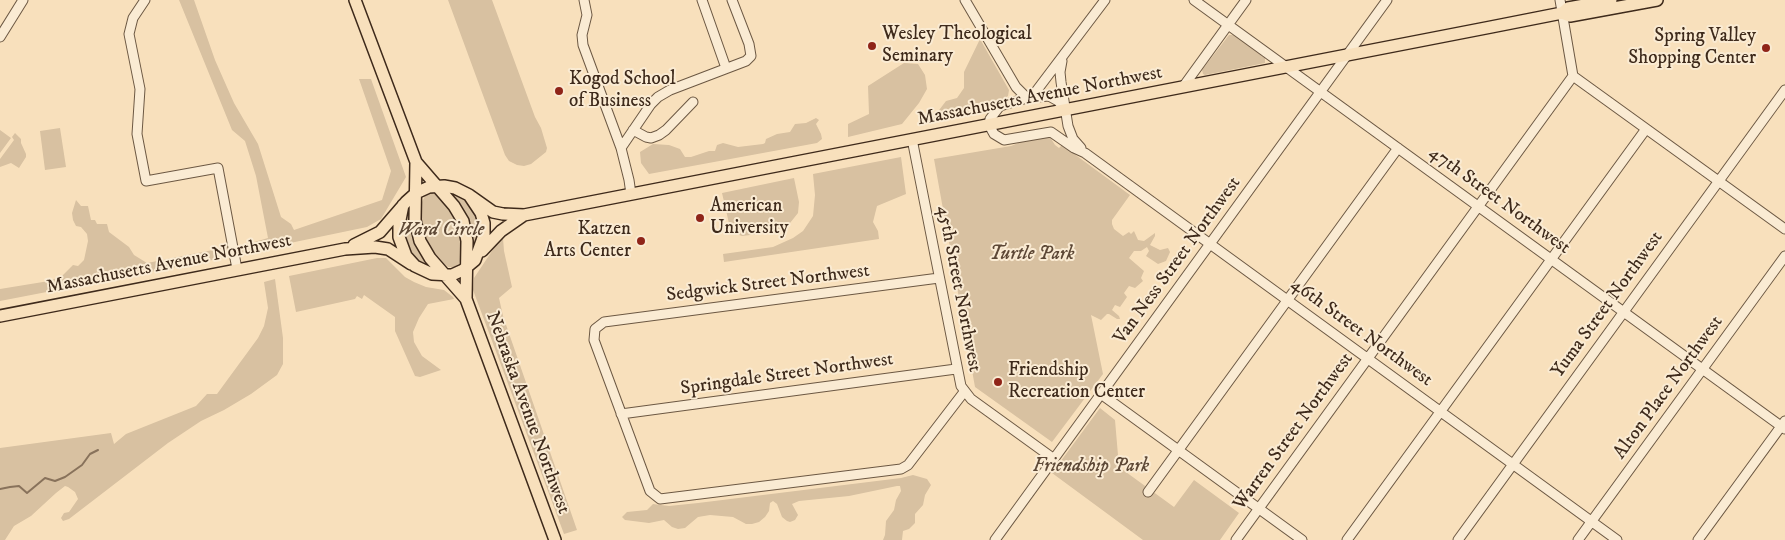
<!DOCTYPE html>
<style>
body{margin:0}
canvas{display:block;background:#f8e0bc}
</style>
<canvas width="1785" height="540"></canvas>
<script>
const context = document.querySelector('canvas').getContext('2d');
context.lineJoin = 'round';
function fillPath(path, color) { context.fillStyle = color; context.fill(path, 'evenodd'); }
const toPath = rows => new Path2D(rows.map(r => 'M' + r).join(''));
function stroke(path, color, width, dash) { context.strokeStyle = color; context.lineWidth = width; context.lineCap = dash ? 'butt' : 'round'; context.setLineDash(dash || []); context.stroke(path); }
function write(font, color, halo, rows, align = 'center') {
  context.font = font + ' "IM FELL DW Pica",serif'; context.lineWidth = 4; context.setLineDash([]); context.textBaseline = 'middle'; context.strokeStyle = halo; context.fillStyle = color; for (const [text, x, y, turn = 0] of rows) {
    context.save(); context.translate(x, y); context.rotate((+turn || 0) * Math.PI / 180); context.textAlign = isNaN(turn) ? turn : align; if (halo) context.strokeText(text, 0, 0); context.fillText(text, 0, 0); context.restore();
  }
}
const green = toPath([
 [179,0,194,0,215,60,234,103,258,144,281,217,291,224,294,230,382,200,391,171,359,79,371,79,406,177,381,219,367,227,242,253,241,246,268,238,256,176,245,141,232,130],
 [448,0,492,0,535,117,541,128,547,148,546,152,531,164,524,166,517,165,509,161,505,155],
 [1229,35,1234,35,1265,58,1265,63,1205,75,1203,74,1202,70],
 [980,39,1009,90,1008,96,991,107,930,122,946,101,957,98,964,88,964,72],
 [904,63,918,64,925,75,927,89,919,103,902,124,848,137,848,124,869,114,868,86],
 [816,118,819,120,816,124,821,134,822,139,817,143,649,174,641,163,640,152,653,144,669,145,680,149,685,157,691,157,709,151,715,151,717,145,723,143,738,147,763,144,765,143,766,139,777,134,790,132,795,124,806,123],
 [60,128,66,167,45,170,40,131],
 [0,130,11,138,0,153],
 [15,133,21,139,21,143,26,154,26,157,19,168,11,163,0,167,0,159,14,140,12,137],
 [1050,137,1055,145,1059,148,1062,145,1130,195,1112,220,1112,224,1114,229,1123,236,1129,232,1131,234,1134,231,1138,240,1144,241,1155,233,1155,236,1150,245,1160,250,1168,248,1170,252,1166,261,1158,264,1146,256,1149,251,1147,247,1141,251,1134,251,1129,258,1144,271,1141,278,1143,281,1135,288,1129,286,1124,293,1127,297,1120,307,1115,305,1112,310,1119,316,1120,319,1117,319,1109,314,1107,314,1101,320,1091,315,1103,374,1052,442,975,387,934,159,1011,146,1023,141],
 [901,157,906,194,877,206,873,222,878,231,879,239,724,262,723,254,773,247,793,238,803,231,813,216,815,195,813,174],
 [794,178,799,202,798,213,790,223,775,232,742,236,731,232,722,193],
 [448,192,463,198,475,210,481,231,473,251],
 [432,193,436,194,448,205,461,227,462,255,459,264,455,267,448,267,439,261,433,255,422,233,420,214,421,204,425,196],
 [76,200,81,206,88,206,91,220,95,220,97,224,107,224,109,232,129,247,134,255,147,263,228,247,228,257,0,301,0,289,49,281,62,276,73,265,78,266,84,260,88,241,87,234,81,227,76,226,73,220,72,213],
 [408,210,410,210,434,268,425,266,412,257,402,236],
 [503,238,504,251,512,287,499,298,503,316,577,530,564,534,473,290,474,278,496,245],
 [377,258,386,258,405,277,414,282,426,287,444,290,453,297,454,299,428,304,419,318,413,332,414,342,422,356,441,370,420,377,415,376,395,331,395,317,364,295,362,299,357,296,355,299,296,312,289,276],
 [275,279,283,338,283,364,277,375,251,394,224,410,201,421,168,443,69,519,63,521,61,518,64,513,69,512,78,499,75,492,68,487,65,486,56,493,31,516,14,526,5,540,0,540,0,448,111,433,114,444,126,434,196,406,207,394,217,394,258,338,264,326,268,308,264,282],
 [1100,408,1115,420,1119,467,1174,507,1194,480,1239,513,1220,540,1143,540,1052,473],
 [913,475,927,479,931,485,925,495,923,505,915,514,915,523,909,529,903,531,902,540,883,540,885,535,886,521,894,510,896,500,901,491,900,486,897,486,849,496,799,501,792,504,798,515,795,520,790,522,787,521,782,517,777,504,773,501,770,503,769,511,765,517,759,522,752,524,746,524,733,517,710,515,698,517,685,528,678,529,672,527,664,520,649,523,625,520,622,517,627,512,647,510,653,504,669,506,698,503,901,478]
]);
const stream = toPath([
 [0,489,10,487,19,486,27,493,45,478,55,481,65,477,82,465,90,454,98,450]
]);
const minor = toPath([
 [145,0,133,18,129,34,140,89,137,134,146,181,218,168,237,269],
 [584,0,587,15,582,35,583,45,621,148,629,180,631,194],
 [702,0,726,68],
 [965,0,1016,87,1027,98],
 [1194,0,1785,429],
 [1560,0,1573,76,1785,229],
 [0,37,23,0],
 [1062,61,1060,72,1061,82,1068,126,1073,139,1081,148],
 [1183,87,1246,0],
 [1031,98,1105,0],
 [1065,109,1058,101,1049,96,1027,98,1000,106,990,119,989,125,994,134,1004,140,1051,132,1074,148,1085,153,1617,540],
 [633,130,646,137,651,138,659,135,666,130,693,102],
 [912,139,961,386,971,399,1054,459],
 [621,148,651,104,658,97,670,90,746,61,751,56,749,44,732,0],
 [939,278,604,322,595,329,594,340,650,491,660,499,901,469,908,465,964,392],
 [1101,394,1302,540],
 [621,414,956,369],
 [1148,492,1398,148],
 [995,540,1387,0],
 [1236,540,1573,76],
 [1347,540,1646,129],
 [1458,540,1785,90],
 [1578,540,1785,256],
 [1698,540,1785,421]
]);
const major = toPath([
 [355,0,416,162,415,220,420,241,430,258,466,299,555,540],
 [1562,13,1570,16,1657,0],
 [416,162,454,206,463,221,467,241,466,299],
 [469,195,493,212,503,214,524,215,1491,27,1562,13,1568,8,1611,0],
 [354,245,380,232,406,202,416,193,429,187,444,186,455,188,469,195,481,213,484,223,484,235,475,260,463,270,452,275,432,274,415,266,406,256,399,237,399,225,403,205],
 [482,251,501,231,524,215],
 [0,316,345,249,375,247,388,249,411,264]
]);
const markers = [
 [872,46,5,"#8f2418"],
 [1766,48,5,"#8f2418"],
 [559,91,5,"#8f2418"],
 [700,218,5,"#8f2418"],
 [641,241,5,"#8f2418"],
 [998,382,5,"#8f2418"]
];
const poiNames = [
 ["Wesley Theological",882,35],
 ["Seminary",882,57],
 ["Spring Valley",1756,37,"right"],
 ["Shopping Center",1756,59,"right"],
 ["Kogod School",569,80],
 ["of Business",569,102],
 ["American",710,207],
 ["University",710,229],
 ["Katzen",631,230,"right"],
 ["Arts Center",631,252,"right"],
 ["Friendship",1008,371],
 ["Recreation Center",1008,393]
];
const streetNames = [
 ["Massachusetts Avenue Northwest",1040,97,-11],
 ["47th Street Northwest",1499,201,36],
 ["Van Ness Street Northwest",1178,261,-54],
 ["Massachusetts Avenue Northwest",169,265,-11],
 ["Sedgwick Street Northwest",768,284,-7],
 ["45th Street Northwest",958,289,79],
 ["Yuma Street Northwest",1608,305,-54],
 ["46th Street Northwest",1361,333,36],
 ["Springdale Street Northwest",787,375,-8],
 ["Alton Place Northwest",1669,388,-54],
 ["Nebraska Avenue Northwest",527,413,70],
 ["Warren Street Northwest",1294,432,-54]
];
const parkNames = [
 ["Ward Circle",441,231],
 ["Turtle Park",1032,255],
 ["Friendship Park",1091,467]
];
fillPath(green, '#d8c1a1');
stroke(stream, '#88725b', 2);
stroke(minor, '#6c5843', 11);
stroke(major, '#3e2a1b', 14);
stroke(minor, '#faebd3', 9);
stroke(major, '#f8e0bc', 11);
for (const [x, y, r, color] of markers) { const dot = new Path2D(); dot.arc(x, y, r, 0, 2 * Math.PI); context.fillStyle = color; context.fill(dot); stroke(dot, '#faebd3', 2); }
write('19px', '#3e2a1b', '#faebd3', poiNames, 'left');
write('19px', '#3e2a1b', '#faebd3', streetNames);
write('italic 19px', '#5d4836', '#faebd3', parkNames);
</script>
